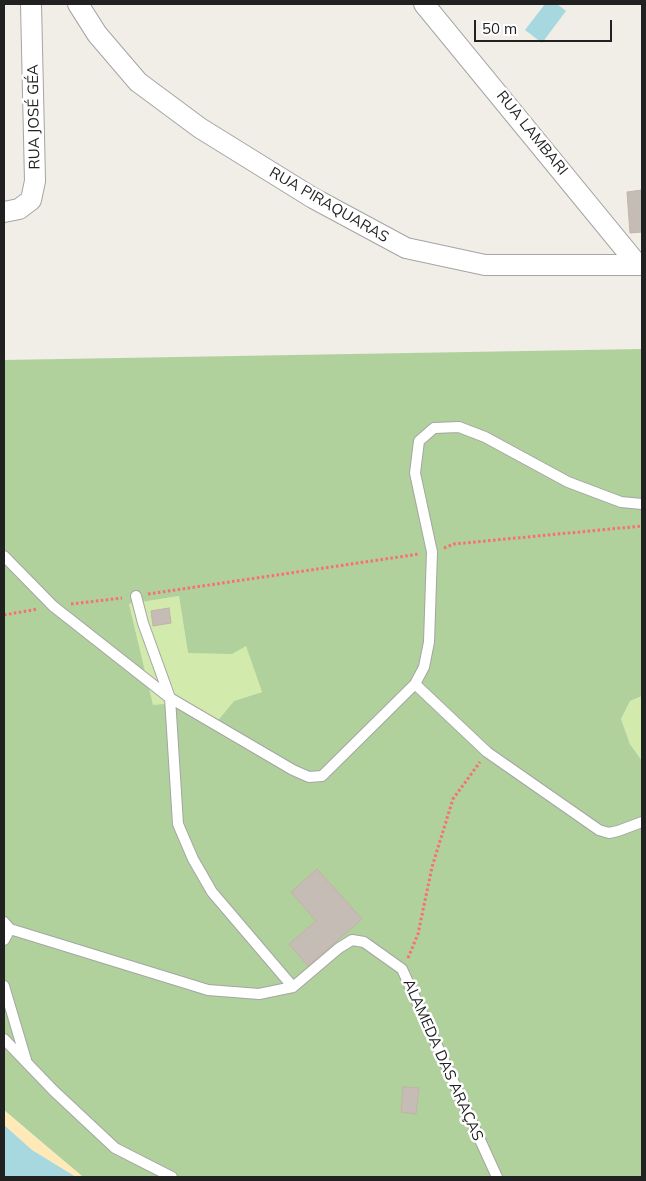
<!DOCTYPE html>
<meta charset="utf-8">
<style>
body{margin:0}
#map{position:relative;width:646px;height:1181px;overflow:hidden;background:#f1ede7;font-family:Mulish,sans-serif}
canvas{display:block}
.frame{position:absolute;inset:0;border:5px solid #212121;pointer-events:none}
.scale{position:absolute;left:474px;top:20px;width:138px;height:22px;box-sizing:border-box;border:2px solid #212121;border-top:0;padding-left:6px;font-size:15px;line-height:18px;white-space:nowrap;color:#212121;-webkit-text-stroke:4px #fff;paint-order:stroke}
</style>
<div id="map">
<canvas width="646" height="1181"></canvas>
<div class="frame"></div>
<div class="scale">50 m</div>
</div>
<script>
const context = document.querySelector('canvas').getContext('2d');
context.lineJoin = 'round';
function fillPath(path, color) { context.fillStyle = color; context.fill(path, 'evenodd'); }
const toPath = rows => new Path2D(rows.map(r => 'M' + r).join(''));
function stroke(path, color, width, dash) { context.strokeStyle = color; context.lineWidth = width; context.lineCap = dash ? 'butt' : 'round'; context.setLineDash(dash || []); context.stroke(path); }
function write(font, color, halo, rows, align = 'center') {
  context.font = font + ' Mulish,sans-serif'; context.lineWidth = 5; context.setLineDash([]); context.textBaseline = 'middle'; context.strokeStyle = halo; context.fillStyle = color; for (const [text, x, y, turn = 0] of rows) {
    context.save(); context.translate(x, y); context.rotate((+turn || 0) * Math.PI / 180); context.textAlign = isNaN(turn) ? turn : align; if (halo) context.strokeText(text, 0, 0); context.fillText(text, 0, 0); context.restore();
  }
}
const grass = toPath([
 [179,596,188,653,246,645,262,692,234,701,215,724,153,706,129,604],
 [642,696,642,761,630,744,621,719,630,701]
]);
const forest = toPath([
 [642,349,642,696,630,701,621,719,630,744,642,761,642,1177,83,1177,4,1110,4,360],
 [179,596,188,653,232,654,246,646,262,692,234,701,215,724,176,703,153,705,129,604]
]);
const sand = toPath([
 [4,1110,42,1143,83,1177,76,1177,32,1150,4,1125]
]);
const water = toPath([
 [545,4,557,4,566,11,542,43,525,30],
 [4,1125,32,1150,76,1177,4,1177]
]);
const building = toPath([
 [642,190,642,232,630,233,627,192,642,190],
 [169,608,171,623,153,626,151,611,169,608],
 [317,869,362,919,308,966,289,944,316,921,291,892,317,869],
 [403,1087,419,1088,416,1114,401,1112,403,1087]
]);
const path = toPath([
 [444,548,454,544,642,526],
 [148,594,419,554],
 [71,604,122,598],
 [4,615,38,609],
 [408,958,418,934,432,867,453,799,480,762]
]);
const service = toPath([
 [4,556,53,606,170,698,293,770,309,777,322,776,415,684,424,667,429,642,432,552,415,473,419,441,434,428,459,427,485,437,568,482,621,502,642,504],
 [136,596,143,623,170,698,178,824,193,859,212,892,293,987,339,948,352,940,364,942,402,969,497,1177],
 [415,684,487,752,599,830,609,833,618,831,642,822],
 [4,922,10,929,208,990,259,994,293,987],
 [4,940,10,929],
 [4,986,26,1060],
 [4,1039,54,1091,115,1148,172,1177]
]);
const minor = toPath([
 [78,4,97,34,138,82,200,128,313,198,406,248,485,265,642,265],
 [424,4,638,265],
 [4,212,19,209,31,200,35,181,31,4]
]);
const streetNames = [
 ["RUA JOSÉ GÉA",34,117,-91],
 ["RUA LAMBARI",532,133,51],
 ["RUA PIRAQUARAS",329,205,30],
 ["ALAMEDA DAS ARAÇAS",443,1060,66]
];
fillPath(grass, '#d2ebad');
fillPath(forest, '#b0d19b');
fillPath(sand, '#ffe9b7');
fillPath(water, '#a7d8df');
fillPath(building, '#c6bcb6');
stroke(building, '#c3b2a9', 1);
stroke(service, '#a5a5a5', 12);
stroke(minor, '#a5a5a5', 22);
stroke(path, '#fc6e6e', 3, [2.5, 2.5]);
stroke(service, '#fff', 10);
stroke(minor, '#fff', 20);
write('15px', '#212121', '#fff', streetNames);
</script>
